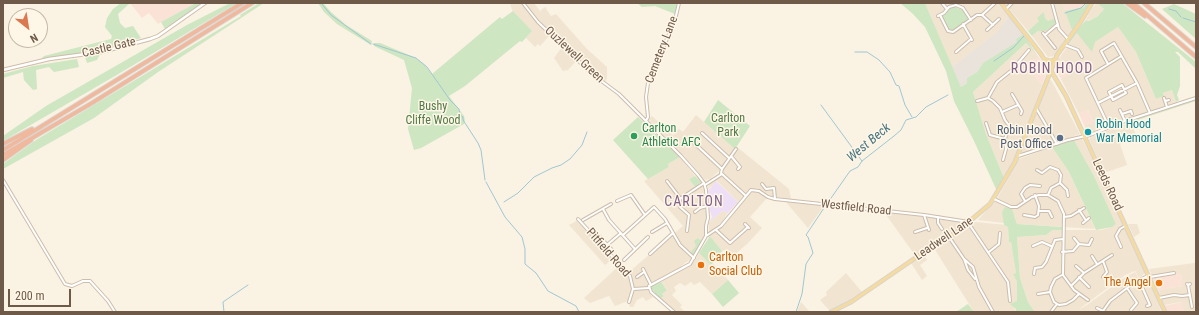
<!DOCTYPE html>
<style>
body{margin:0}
#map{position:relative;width:1199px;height:315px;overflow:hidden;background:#faf2e2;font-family:"Roboto Condensed",sans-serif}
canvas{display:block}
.frame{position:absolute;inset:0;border:4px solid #6f5a4a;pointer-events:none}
.north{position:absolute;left:8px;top:8px;width:40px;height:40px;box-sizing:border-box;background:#fef6e7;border:1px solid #c5b8a8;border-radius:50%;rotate:150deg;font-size:11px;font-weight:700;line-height:16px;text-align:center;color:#6f5a4a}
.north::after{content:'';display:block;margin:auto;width:14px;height:18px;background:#dc784f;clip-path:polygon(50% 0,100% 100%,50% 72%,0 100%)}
.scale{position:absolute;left:8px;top:289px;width:63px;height:18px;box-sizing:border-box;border:2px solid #6f5a4a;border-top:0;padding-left:5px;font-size:12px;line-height:14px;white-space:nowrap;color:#6f5a4a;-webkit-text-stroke:3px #fef6e7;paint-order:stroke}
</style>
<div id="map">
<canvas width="1199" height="315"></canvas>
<div class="frame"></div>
<div class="north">N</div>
<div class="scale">200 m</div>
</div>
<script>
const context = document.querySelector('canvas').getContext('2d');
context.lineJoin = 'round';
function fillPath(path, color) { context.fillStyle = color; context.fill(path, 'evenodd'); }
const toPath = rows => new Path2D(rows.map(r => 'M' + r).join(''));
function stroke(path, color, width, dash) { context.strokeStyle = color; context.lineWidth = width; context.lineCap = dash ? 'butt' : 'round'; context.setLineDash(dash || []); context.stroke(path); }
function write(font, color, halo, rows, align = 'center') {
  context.font = font + ' "Roboto Condensed",sans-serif'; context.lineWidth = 3; context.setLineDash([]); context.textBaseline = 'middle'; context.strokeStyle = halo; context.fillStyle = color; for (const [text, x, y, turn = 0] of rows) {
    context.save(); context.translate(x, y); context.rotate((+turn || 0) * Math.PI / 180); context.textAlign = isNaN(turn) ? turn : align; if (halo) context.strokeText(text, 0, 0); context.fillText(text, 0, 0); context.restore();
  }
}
const residential = toPath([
 [510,3,521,3,550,35,540,46,538,44,535,47,526,38,531,31,512,10],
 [525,3,534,3,540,11,545,7,551,16,556,14,587,49,607,67,607,78,605,82,593,74,542,23],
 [925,3,997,3,1009,16,999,32,952,67],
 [1004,3,1063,3,1072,30,1054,56,1048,57,1032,36,1038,31,1048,30,1055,18,1048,21,1045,18,1044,13,1039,21,1028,31],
 [1097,3,1104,9,1098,16,1086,22,1085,21,1092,8],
 [1118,27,1136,52,1156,99,1164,96,1163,93,1172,90,1176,102,1113,124,1109,122,1104,124,1103,128,1091,133,1087,131,1084,125,1088,123,1089,110,1079,114,1061,79,1076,70,1073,65,1057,61,1077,33,1095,42],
 [1026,43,1039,57,1026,66,1042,85,1017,154,1004,178,986,134,973,92],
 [562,47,576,61,568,70,563,71,554,58],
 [1051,80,1080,134,1021,154,1047,82],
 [696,115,735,149,737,147,789,189,791,199,772,196,756,188,746,193,720,170,710,179,705,180,683,155,657,131,649,119,652,116,673,135,679,129,683,132],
 [1131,122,1137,138,1120,144,1127,165,1104,173,1089,139,1091,137],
 [1082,139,1099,172,1145,273,1139,278,1135,271,1125,275,1078,310,1087,305,1122,279,1135,272,1140,281,1148,279,1161,310,1158,312,1056,312,1055,310,1054,312,1035,312,1028,302,1020,278,1017,237,1046,235,1053,230,1101,230,1109,228,1116,224,1094,176,1074,140],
 [1052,147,1069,172,1095,229,1017,224,1015,217,1011,212,1004,215,1004,223,978,220,998,197,1019,159],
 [680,157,695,176,689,179,695,187,700,184,704,189,707,217,704,227,705,236,704,240,697,246,695,256,681,266,682,268,647,285,648,292,653,297,646,301,643,297,637,300,633,307,630,307,628,301,615,306,609,296,590,303,584,298,621,264,629,272,683,226,644,181,669,167,668,164],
 [721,175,744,195,738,202,717,181,707,190,711,182],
 [753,191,758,191,767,198,750,217,762,228,747,244,732,257,727,250,722,251,710,236,724,225,746,196],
 [785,201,824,206,808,228],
 [724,210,727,214,723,221,709,233,709,222],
 [884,212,963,221,966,223,915,255],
 [580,219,615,257,605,265,569,225],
 [975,222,1007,225,1008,227,1009,242,1011,242,1016,273,1013,274,1017,280,1017,301,1014,303,1015,312,974,312,934,248],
 [1128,224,1137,224,1140,233,1134,237],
 [699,253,711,265,713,263,728,280,712,294,700,282,694,285,691,282,685,286,680,283,674,287,676,291,672,295,682,305,680,307,685,312,676,312,660,299,664,296,662,294,667,289,661,282,694,262],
 [924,254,927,260,920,265,927,276,922,280,911,263],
 [1195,263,1196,312,1184,312,1181,302,1164,305,1158,290,1182,286,1181,274,1153,278,1149,269],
 [846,273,862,292,839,307,830,311,820,300,827,295,826,292],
 [801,302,810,312,797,312]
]);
const commercial = toPath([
 [130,3,196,3,158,24,149,13,142,18],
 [1063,3,1090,3,1089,5,1086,3,1084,7,1065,11],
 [1039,57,1047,71,1042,85,1026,66],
 [1057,61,1073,65,1076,71,1061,79,1056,69],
 [1088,110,1095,123,1084,125,1079,114],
 [1181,274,1183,286,1158,290,1153,278],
 [1182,302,1184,312,1166,312,1164,306]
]);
const industrial = toPath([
 [1009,16,1023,34,1016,39,1018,42,983,63,977,72,967,78,967,83,961,87,952,67,998,32]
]);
const education = toPath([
 [716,181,738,202,727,214,724,210,709,222,712,217,708,205,708,191]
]);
const green = toPath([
 [121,3,129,4,118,14,120,23,125,28,133,26,141,38,101,50,44,59,42,58,44,56,111,39,112,36,105,27,107,18,113,9],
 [196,3,202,3,165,29,161,22],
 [230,3,237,3,115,76,3,141,3,136,46,106,187,25],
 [259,3,264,3,158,72,94,118,3,169,3,164,36,140,241,16,240,15],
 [318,3,323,3,331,12,346,25,372,41,371,45,337,24,324,12],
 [637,3,677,3,675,14,655,6,642,7],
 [900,3,925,3,961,87,967,83,967,78,977,72,983,63,1017,42,1016,39,1023,34,1037,55,1026,43,973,92,986,134,1004,178,997,191,974,141,954,101,946,71,925,27,912,13],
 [1086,3,1089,5,1086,11,1072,30,1065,11,1084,7],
 [1097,3,1122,3,1196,62,1196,69,1178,52,1175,52,1180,57,1180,86,1177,95,1179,100,1176,102,1172,90,1163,93,1164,96,1156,99,1136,52,1118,27,1095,42,1092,52,1077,33,1068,45,1068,42,1085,21,1089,21,1098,16,1104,9],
 [1174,4,1196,14,1196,39,1162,9],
 [954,7,963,10,968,19,952,31,947,28,942,16,950,8],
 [513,11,532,31,522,42,520,41,465,86,449,96,464,116,465,121,464,124,421,148,414,150,408,129,412,88,404,60,374,46,374,43,380,43,416,58,424,64,432,74,500,17,502,19],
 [1044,12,1045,18,1048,21,1055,18,1056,23,1046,31,1038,31,1032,36,1028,31,1039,21,1037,18],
 [100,54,97,60,87,63,85,57],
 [77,59,79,67,54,72,49,67,36,70,37,89,33,90,24,80,23,72,3,78,3,74,33,66],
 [718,100,750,126,735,149,704,122],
 [1196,100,1196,101,1131,122,1131,121],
 [638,117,680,157,668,164,669,167,648,179,613,140],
 [1074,140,1094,176,1116,224,1112,227,1096,230,1069,172,1052,147],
 [695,176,701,182,695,187,689,179],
 [1005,207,1012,209,1017,224,1062,227,1062,230,1053,230,1046,235,1017,237,1020,278,1028,302,1035,312,1015,312,1016,309,1010,304,1017,301,1017,281,1013,274,1016,273,1011,242,1009,242,1008,227,1004,225,1002,212],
 [710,236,722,251,711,265,699,253],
 [698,238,702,242,695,256,690,253,696,246,694,241],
 [728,280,739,293,723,307,712,294],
 [661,282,667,290,662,294,664,296,660,299,651,288,652,286],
 [968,304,974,312,956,312]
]);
const stream = toPath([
 [321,3,331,15,371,44],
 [1169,9,1176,11,1181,17],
 [1065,13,1081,8,1086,3],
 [1183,18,1196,22],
 [373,44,416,58,427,67,450,100,459,109,460,115,463,117,463,120,478,143,481,150,485,180],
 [855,52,867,52,879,60,890,72,896,85,899,86,905,105,912,117],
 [994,61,1013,48,1024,36],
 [821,105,862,161],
 [486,182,505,217,522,237,525,249,525,264,536,273,548,291,576,306,579,312],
 [829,201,850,171,858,167,862,161,894,136,901,130,906,120,916,117,926,107,948,95],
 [504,202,518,193,534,177,552,168,561,165,570,159,582,145,587,132],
 [224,312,223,302,248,285],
 [796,312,802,294,806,264,813,253,808,237,806,235,824,208]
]);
const minor = toPath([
 [942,3,947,9],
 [1052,3,1059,29,1068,39],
 [1006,9,1012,3],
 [940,15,948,31,953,32,977,15,982,15,995,3],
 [982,15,993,25],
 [938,16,944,13,949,7,956,5,963,8,971,20],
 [963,24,972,40],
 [987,30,999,19],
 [1043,33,1055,48],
 [1045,35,1058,24],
 [1065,45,1078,50,1082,57],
 [956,52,971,39],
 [1108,64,1101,51,1114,43,1137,83,1150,113],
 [1122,85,1126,93,1113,100,1109,92,1122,85],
 [1012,94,1022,111,1021,114],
 [988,98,997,82,1012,70,1029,50],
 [1164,98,1167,107],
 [977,101,988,98,993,101,1000,108,1005,120,1011,128,1025,134],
 [1165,101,1169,100],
 [1098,103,1137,83],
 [1036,108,1057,144],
 [1120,110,1125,121],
 [1002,112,1018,105],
 [1122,114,1131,111,1132,114],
 [986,123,990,135,1005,139],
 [1109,127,1086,78,1120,57],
 [702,133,729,158],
 [690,139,722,169],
 [731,156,740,167,738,169],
 [1003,160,1006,149,1005,139,1007,132,1011,128],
 [1037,170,1042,173,1050,167,1058,170,1061,175,1060,183,1051,188,1048,195],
 [721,173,722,169,736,149],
 [3,180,65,284,72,286,83,281,90,281,108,301,115,312],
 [667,181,680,198,680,207,689,215,687,231],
 [1060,183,1067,190,1068,196],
 [762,184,766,189,774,188,775,199],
 [680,199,704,183],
 [994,199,1011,207,1017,207,1032,197,1039,195,1048,195,1058,201,1064,214,1063,275,1074,290,1088,300],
 [617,201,631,195,645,215],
 [1025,201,1021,194,1025,188,1030,185,1040,186],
 [603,209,609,220,635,249],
 [1079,210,1085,219],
 [1039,211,1049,211,1052,217],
 [695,212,700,208,707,206],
 [924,215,929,230],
 [1024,215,1035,217,1038,215,1039,206,1035,195],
 [938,217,938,223,942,229],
 [1064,217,1071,216,1084,208],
 [578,219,630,276,633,289,629,302],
 [583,220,611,204],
 [1083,223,1089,218],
 [745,224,749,228],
 [969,224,1008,282,1010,301],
 [593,230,613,251],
 [716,230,730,243,748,227],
 [652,232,667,223],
 [915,232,927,228],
 [623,235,654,207,665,219,680,245,694,258],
 [949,237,964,259,973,267,979,287,993,312],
 [1074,238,1079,244],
 [607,245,621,233],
 [1033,246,1042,242,1051,246],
 [1121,247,1116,236,1120,229,1125,226],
 [989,252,999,244,1000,233],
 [1062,252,1073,251,1079,244,1089,245,1092,239],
 [650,254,673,233],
 [1092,256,1097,264],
 [964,259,968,270,975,279],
 [624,260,648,237],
 [1103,261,1107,272,1103,277],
 [1076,266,1084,273],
 [643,269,651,285],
 [1034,274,1035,268,1042,267,1046,262,1055,240,1063,239],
 [1062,275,1055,279,1051,287,1050,292,1054,302,1059,305,1066,304,1073,300,1079,294],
 [637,277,644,272],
 [1079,277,1089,287],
 [1150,277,1174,273],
 [1139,280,1150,305,1147,306],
 [1187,284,1188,285,1190,284],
 [1188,285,1192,307],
 [1071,286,1084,273,1112,255],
 [1127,288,1137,303,1131,310],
 [633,289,649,288],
 [1038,294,1050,292],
 [1159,298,1174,295,1182,296,1190,295],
 [1097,308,1105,312],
 [1103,311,1110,301,1135,282,1148,276],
 [1051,312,1057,304]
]);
const tertiary = toPath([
 [523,3,538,22,592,74,619,94,681,156,698,175,704,183,706,190,708,218,706,226,706,236],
 [646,121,648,117,646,97,648,83,675,20,679,3],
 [1018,156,1068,140,1090,135,1125,121,1196,98],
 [705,185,722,174,745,195],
 [674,312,651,292,649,286,690,264,706,236,721,226,751,190,759,191,768,197,775,199,924,215,969,222]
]);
const secondary = toPath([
 [3,70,49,59,101,52,150,39,158,36,205,3]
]);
const primary = toPath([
 [1001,3,1041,54,1066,96,1165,312],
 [1044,59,1050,61,1056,59],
 [831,312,851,302,924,252,958,231,990,204,1015,162,1057,55,1080,23,1092,3]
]);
const motorway = toPath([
 [1127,3,1145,16],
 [1133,3,1196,57],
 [1144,3,1196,47],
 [3,144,32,129],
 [3,150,242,3],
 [3,155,92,103,252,3],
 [3,160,31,140]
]);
const markers = [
 [1088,132,4,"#0f9aa8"],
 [634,136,4,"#2e9e5b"],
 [1060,138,4,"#5c6f8a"],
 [701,265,4,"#e8710a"],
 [1159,283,4,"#e8710a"]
];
const streetNames = [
 ["Castle Gate",109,48,-13],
 ["Cemetery Lane",662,50,-69],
 ["Ouzlewell Green",574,55,43],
 ["Leeds Road",1107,185,65],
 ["Westfield Road",856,208,6],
 ["Leadwell Lane",944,239,-34],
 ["Pitfield Road",608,253,49]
];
const parkNames = [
 ["Bushy",433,107],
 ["Cliffe Wood",433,121],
 ["Carlton",728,119],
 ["Park",728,133]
];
const cultureNames = [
 ["Robin Hood",1096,125],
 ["War Memorial",1096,139]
];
const leisureNames = [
 ["Carlton",642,129],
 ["Athletic AFC",642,143]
];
const serviceNames = [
 ["Robin Hood",1052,131],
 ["Post Office",1052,145]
];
const foodNames = [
 ["Carlton",709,258],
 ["Social Club",709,272],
 ["The Angel",1151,283,"right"]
];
const waterNames = [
 ["West Beck",869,143,-40]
];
const quarterNames = [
 ["ROBIN HOOD",1052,69],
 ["CARLTON",694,202]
];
fillPath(residential, '#f1e5d1');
fillPath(commercial, '#fae3d6');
fillPath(industrial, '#e9e3dc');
fillPath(education, '#efdff6');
fillPath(green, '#cee6c2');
stroke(stream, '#9fc7d3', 1);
stroke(minor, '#ccbdac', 4);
stroke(tertiary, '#ccbdac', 4);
stroke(secondary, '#cfbdaa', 4.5);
stroke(primary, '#dad4d0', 5);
stroke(motorway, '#dad4d0', 5.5);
stroke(minor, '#fff', 2);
stroke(tertiary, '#fff', 2);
stroke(secondary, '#fff', 2.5);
stroke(primary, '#f5db9e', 3);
stroke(motorway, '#f0b89c', 3.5);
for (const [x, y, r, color] of markers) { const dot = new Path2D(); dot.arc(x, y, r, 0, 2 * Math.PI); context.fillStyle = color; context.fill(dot); stroke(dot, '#fef6e7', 1.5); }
write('12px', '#6f5a4a', '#fef6e7', streetNames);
write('12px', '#527a46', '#fef6e7', parkNames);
write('12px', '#0d838f', '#fef6e7', cultureNames, 'left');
write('12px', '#27864d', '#fef6e7', leisureNames, 'left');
write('12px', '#4e5e75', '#fef6e7', serviceNames, 'right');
write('12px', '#c56008', '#fef6e7', foodNames, 'left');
write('italic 13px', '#467481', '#fef6e7', waterNames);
context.letterSpacing = '1px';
write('14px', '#81628c', '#fef6e7', quarterNames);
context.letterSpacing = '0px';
</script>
